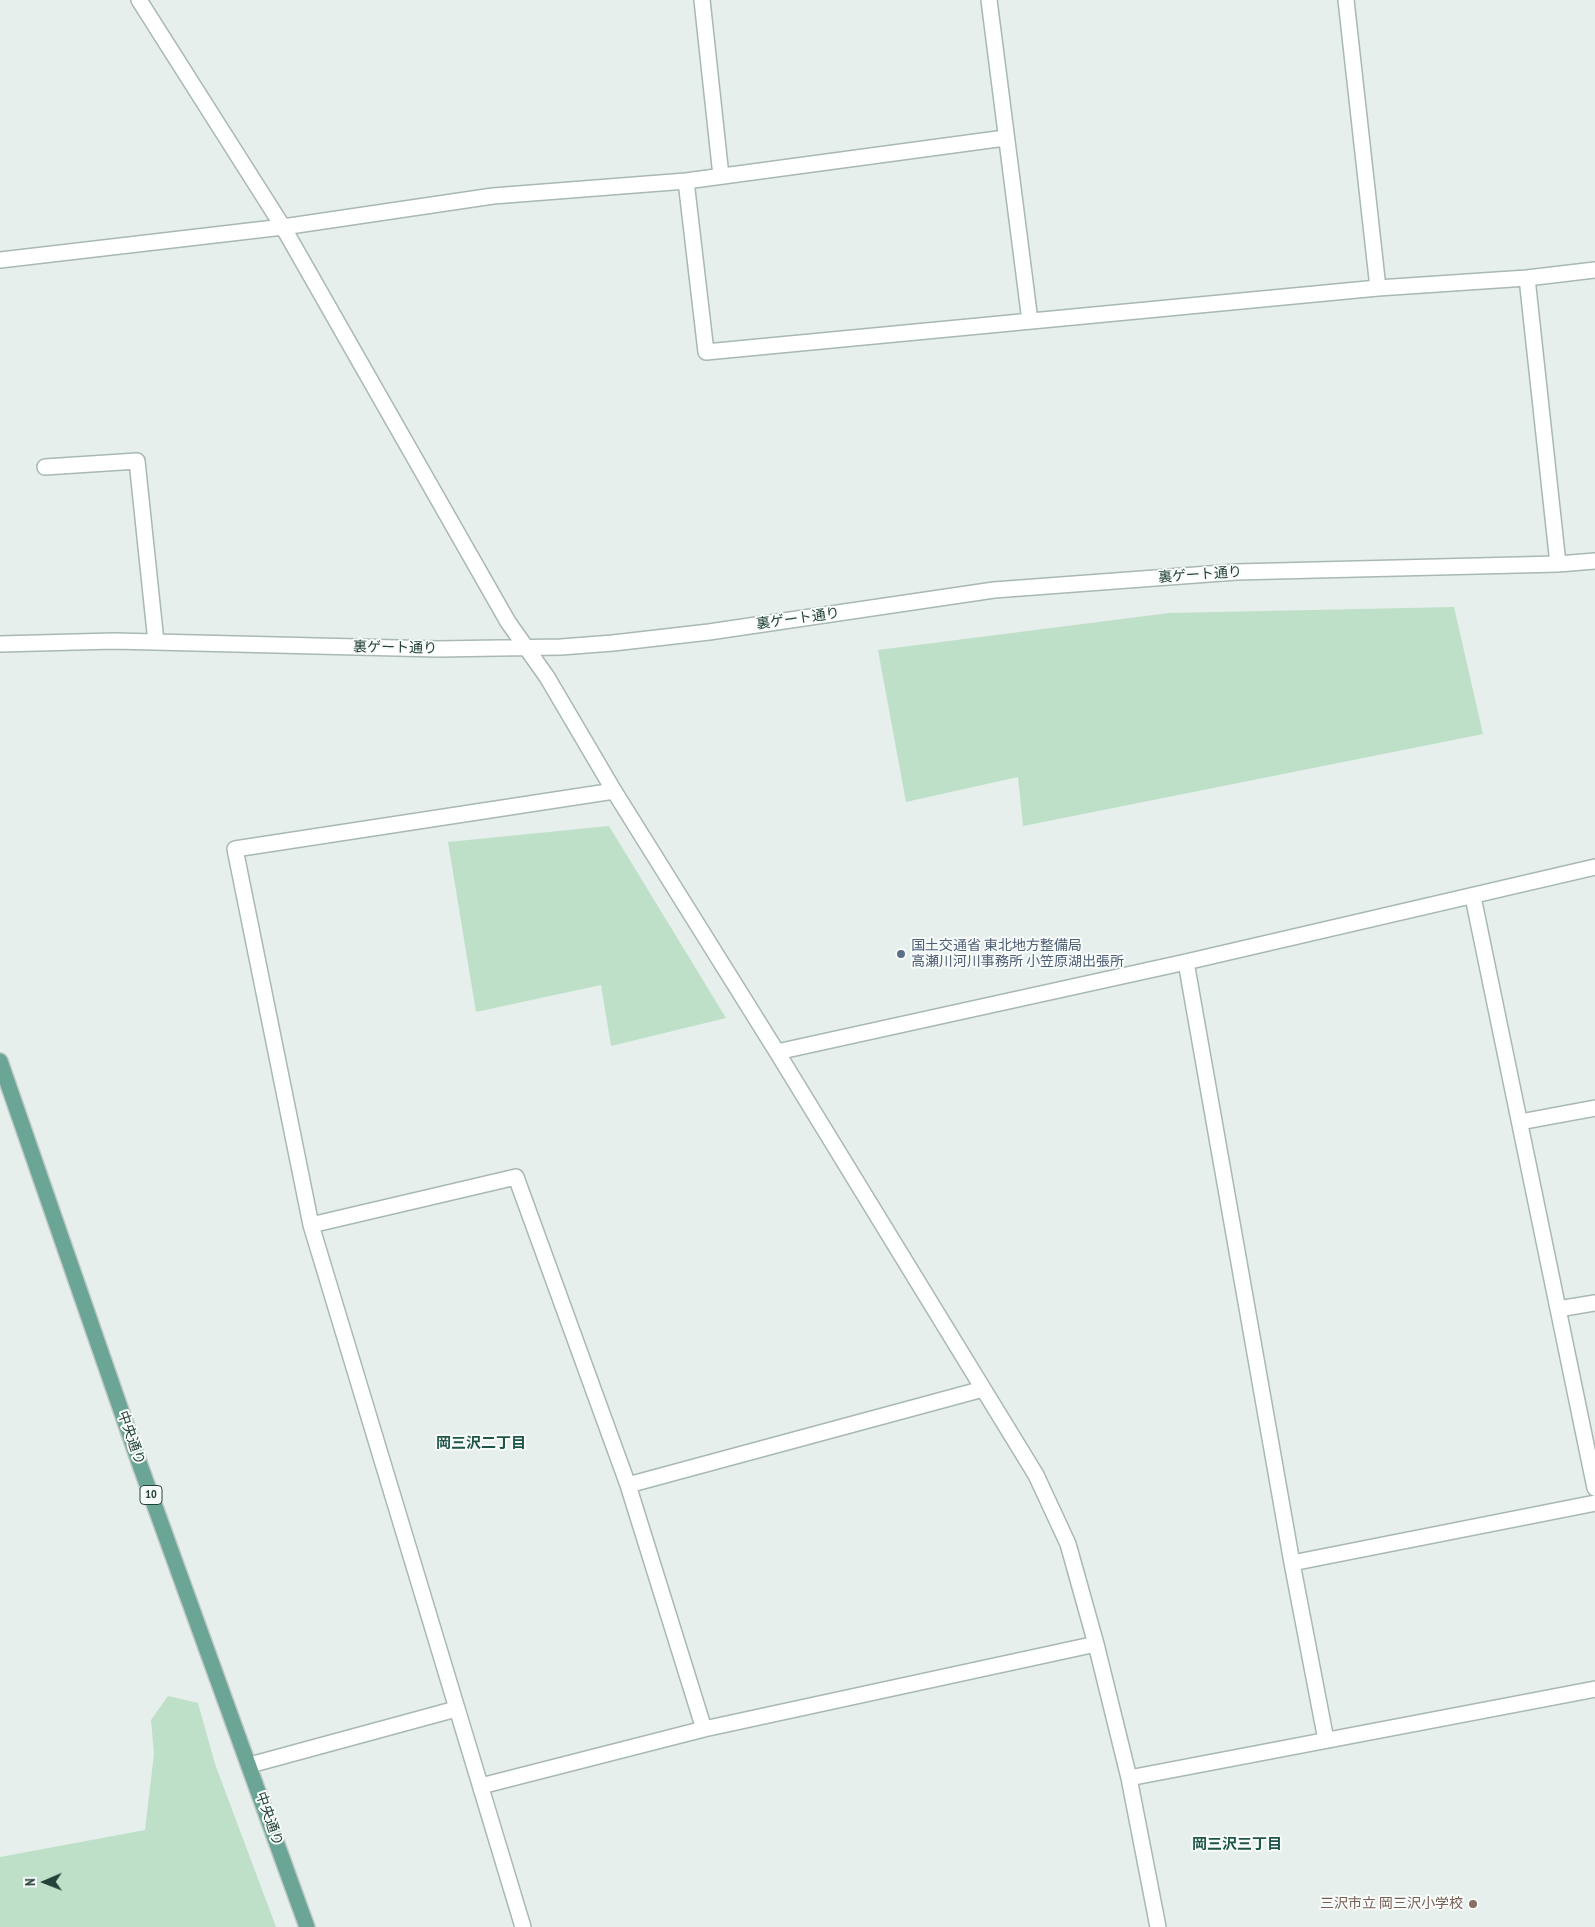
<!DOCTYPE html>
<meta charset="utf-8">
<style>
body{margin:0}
#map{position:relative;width:1595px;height:1927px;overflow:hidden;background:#e6efeb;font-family:"PT Sans Narrow",sans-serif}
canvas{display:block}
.north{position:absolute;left:20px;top:1857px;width:50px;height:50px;-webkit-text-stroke:4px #f7fbf9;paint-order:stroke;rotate:269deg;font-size:14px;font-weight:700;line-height:20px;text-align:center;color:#24423a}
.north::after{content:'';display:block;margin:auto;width:18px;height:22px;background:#24423a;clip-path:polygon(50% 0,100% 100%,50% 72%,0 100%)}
</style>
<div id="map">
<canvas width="1595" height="1927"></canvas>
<div class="north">N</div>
</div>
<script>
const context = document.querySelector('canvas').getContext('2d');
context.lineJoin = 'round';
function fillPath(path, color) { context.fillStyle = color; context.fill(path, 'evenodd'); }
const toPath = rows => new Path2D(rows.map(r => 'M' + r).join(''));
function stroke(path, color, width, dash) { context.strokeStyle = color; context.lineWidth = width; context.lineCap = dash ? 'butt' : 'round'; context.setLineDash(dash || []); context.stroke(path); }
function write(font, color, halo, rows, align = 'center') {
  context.font = font + ' "PT Sans Narrow","Noto Sans JP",sans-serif'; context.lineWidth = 4; context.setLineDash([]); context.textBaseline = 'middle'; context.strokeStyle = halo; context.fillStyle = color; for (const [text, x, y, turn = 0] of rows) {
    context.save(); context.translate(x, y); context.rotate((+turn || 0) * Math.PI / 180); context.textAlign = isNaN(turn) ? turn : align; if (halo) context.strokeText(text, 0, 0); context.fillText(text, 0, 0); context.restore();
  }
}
const green = toPath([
 [1454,607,1483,734,1023,826,1018,777,906,802,878,650,1169,613],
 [609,826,726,1018,611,1046,601,985,476,1012,448,842],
 [168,1696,198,1703,215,1764,276,1927,0,1927,0,1857,145,1830,154,1754,151,1720]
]);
const minor = toPath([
 [139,0,283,227,508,622,547,677,614,791,777,1052,1036,1475,1068,1544,1096,1644,1129,1778,1158,1927],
 [702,0,721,176],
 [989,0,1030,321],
 [1346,0,1378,288],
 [686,181,706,352,1378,288,1527,278,1595,270],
 [0,260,283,227,493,196,686,181,1005,138],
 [1527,278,1558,564],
 [45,467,137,461,156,642],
 [0,644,114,641,438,649,561,647,613,643,709,632,994,590,1236,572,1558,564,1595,561],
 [1473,897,1595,1488],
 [1186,962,1292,1563,1326,1740],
 [777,1052,1186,962,1595,867],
 [1520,1122,1595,1108],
 [311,1225,516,1177,628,1485,704,1729],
 [1558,1309,1595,1303],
 [628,1485,983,1389],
 [1292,1563,1595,1503],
 [250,1765,456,1709],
 [1129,1778,1595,1689],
 [481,1786,704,1729,1096,1644],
 [523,1927,311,1225,235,849,614,791]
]);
const major = toPath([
 [0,1061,140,1465,307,1927]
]);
const markers = [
 [901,954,5,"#5c6f8a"],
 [1473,1904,5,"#8d6e63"]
];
const shields = [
 [151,1495,22]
];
const shieldNames = [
 ["10",151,1495]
];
const streetNames = [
 ["裏ゲート通り",1200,575,-4],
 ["裏ゲート通り",798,619,-8],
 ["裏ゲート通り",395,648,1],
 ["中央通り",131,1438,71],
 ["中央通り",269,1819,71]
];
const serviceNames = [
 ["国土交通省 東北地方整備局",911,946],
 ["高瀬川河川事務所 小笠原湖出張所",911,962]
];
const educationNames = [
 ["三沢市立 岡三沢小学校",1463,1904]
];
const neighbourhoodNames = [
 ["岡三沢二丁目",481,1444],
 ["岡三沢三丁目",1237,1845]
];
fillPath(green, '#bfe0c8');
stroke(minor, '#a8b8b2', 18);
stroke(major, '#c2cac8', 18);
stroke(minor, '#fff', 15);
stroke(major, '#6aa596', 15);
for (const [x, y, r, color] of markers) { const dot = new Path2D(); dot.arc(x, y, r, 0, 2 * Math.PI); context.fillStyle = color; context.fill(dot); stroke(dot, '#f7fbf9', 2); }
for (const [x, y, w] of shields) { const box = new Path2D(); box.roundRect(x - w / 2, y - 9.5, w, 19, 4); context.fillStyle = '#f7fbf9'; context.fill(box); stroke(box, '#24423a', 1); }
write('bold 12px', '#24423a', null, shieldNames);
write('14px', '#24423a', '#f7fbf9', streetNames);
write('14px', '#4e5e75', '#f7fbf9', serviceNames, 'left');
write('14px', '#785e54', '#f7fbf9', educationNames, 'right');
write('bold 15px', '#1f5548', '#f7fbf9', neighbourhoodNames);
</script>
